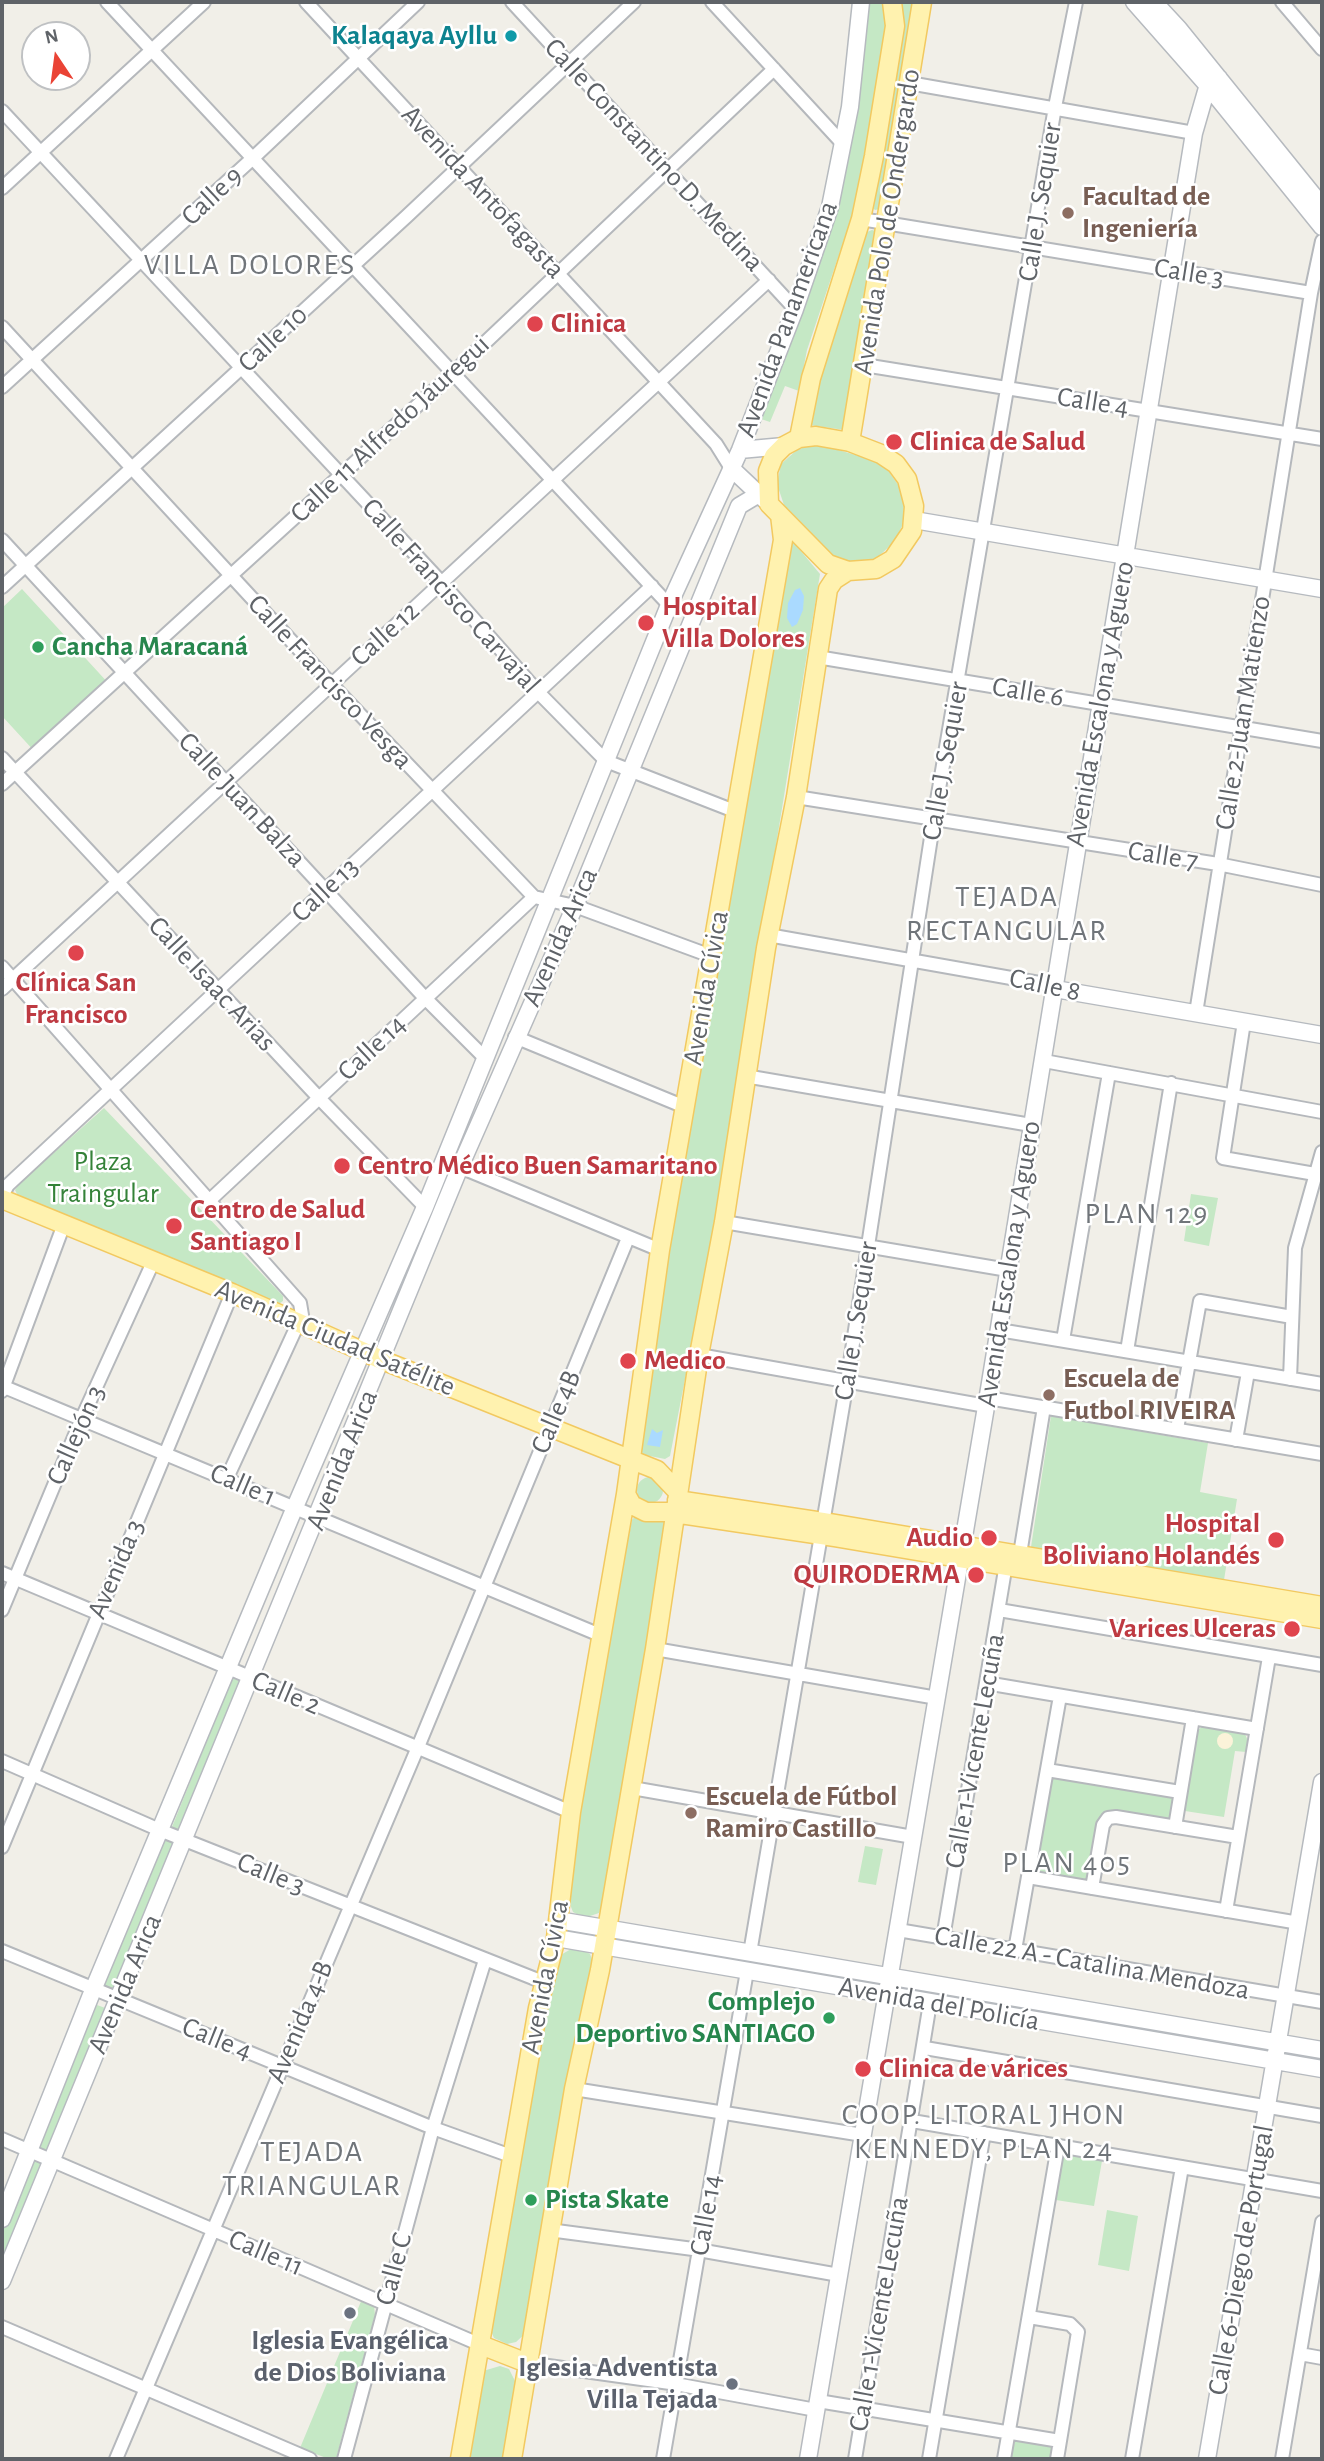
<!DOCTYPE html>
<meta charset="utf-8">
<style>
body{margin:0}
#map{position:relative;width:1324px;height:2461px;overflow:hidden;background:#f1efe8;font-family:"Alegreya Sans",sans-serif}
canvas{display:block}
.frame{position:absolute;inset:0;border:4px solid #5f6368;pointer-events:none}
.north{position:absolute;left:21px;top:21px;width:70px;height:70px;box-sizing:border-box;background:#fff;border:2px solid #bfc1c3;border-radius:50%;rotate:347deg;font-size:19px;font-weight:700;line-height:28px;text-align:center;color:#5f6368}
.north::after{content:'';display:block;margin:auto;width:24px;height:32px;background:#ea4335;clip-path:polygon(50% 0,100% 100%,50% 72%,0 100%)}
</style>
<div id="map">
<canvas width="1324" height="2461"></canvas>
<div class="frame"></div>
<div class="north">N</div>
</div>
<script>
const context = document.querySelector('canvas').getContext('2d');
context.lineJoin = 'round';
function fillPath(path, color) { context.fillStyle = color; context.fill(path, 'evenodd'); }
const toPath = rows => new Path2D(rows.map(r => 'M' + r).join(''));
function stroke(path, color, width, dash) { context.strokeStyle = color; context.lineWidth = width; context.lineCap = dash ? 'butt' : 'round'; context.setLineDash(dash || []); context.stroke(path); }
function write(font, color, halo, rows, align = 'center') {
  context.font = font + ' "Alegreya Sans",sans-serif'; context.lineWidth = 5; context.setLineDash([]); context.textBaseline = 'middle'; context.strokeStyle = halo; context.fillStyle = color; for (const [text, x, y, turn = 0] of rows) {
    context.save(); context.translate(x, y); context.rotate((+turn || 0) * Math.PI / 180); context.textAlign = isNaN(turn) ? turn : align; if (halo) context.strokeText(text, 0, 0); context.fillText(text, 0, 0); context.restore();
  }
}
const green = toPath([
 [867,2,884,2,887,33,871,144,852,216,807,350,799,391,785,386,770,422,761,419,822,258,839,198,854,132],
 [901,2,915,2,880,209,875,210,872,207],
 [872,230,876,231,845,430,809,425,823,361,867,232],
 [818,444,876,461,887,469,899,486,904,506,903,524,895,541,877,558,854,564,837,559,784,505,777,484,781,464,798,449],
 [790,538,820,574,710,1252,670,1456,665,1459,640,1454,635,1448],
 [22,589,110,685,36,753,2,716,2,608],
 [104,1108,283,1296,283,1301,276,1306,20,1200,15,1190,19,1184],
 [1191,1194,1218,1198,1209,1246,1184,1241],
 [1051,1416,1208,1443,1200,1492,1237,1499,1224,1580,1031,1547],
 '637 1490a13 13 0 1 1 26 0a13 13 0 1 1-26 0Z',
 [636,1515,667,1523,604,1904,599,1913,584,1918,573,1912,568,1899,577,1796,632,1520],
 [232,1678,242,1682,182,1831,172,1827],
 [1203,1726,1245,1734,1248,1741,1246,1752,1235,1751,1224,1817,1185,1811,1198,1730],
 [1051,1776,1174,1796,1172,1819,1168,1821,1110,1812,1089,1881,1034,1872],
 [167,1836,177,1840,112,1993,102,1989],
 [865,1846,883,1849,876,1885,858,1882],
 [622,1938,737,1958,737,1960,622,1942],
 [571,1949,583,1950,590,1954,593,1962,527,2332,516,2342,507,2344,494,2338,488,2324,555,1965,559,1956],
 [760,1962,879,1982,880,1985,759,1966],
 [940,1993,1024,2006,1023,2012,939,1996],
 [97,2005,108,2009,2,2263,2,2233],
 [1027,2007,1108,2020,1108,2026,1026,2012],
 [1111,2021,1193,2035,1192,2040,1111,2027],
 [1195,2035,1266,2047,1265,2053,1194,2041],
 [1064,2154,1102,2161,1094,2206,1056,2200],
 [1107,2210,1138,2216,1129,2271,1098,2265],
 [362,2299,374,2305,375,2315,336,2459,329,2459,300,2448],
 [500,2366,509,2369,516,2383,505,2459,466,2459,483,2371],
 [1016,2439,1053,2445,1053,2459,1009,2459]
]);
const sand = toPath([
 '1217 1741a8 8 0 1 1 16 0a8 8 0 1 1-16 0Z'
]);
const water = toPath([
 [800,588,804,596,803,610,797,624,792,627,787,618,788,603,795,590],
 [652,1429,657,1433,663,1430,660,1447,647,1445]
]);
const street = toPath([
 [107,2,669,605],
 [306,2,716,444,731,468],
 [512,2,795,309],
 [712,2,843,144],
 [1282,2,1322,49],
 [909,83,1194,133],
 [2,111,442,583,538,692,606,761,737,812],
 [2,188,204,2],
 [861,219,1311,293],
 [2,327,331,684,534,897,575,906,711,956],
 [864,365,1322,439],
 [2,387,253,158,418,2],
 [2,540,425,998,485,1058],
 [2,587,407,216,634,2],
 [817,657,1322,741],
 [2,758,319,1098,425,1207],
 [2,784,453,373,774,69],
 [796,797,1218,864,1322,885],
 [768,935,1045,984,1055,989],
 [2,967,300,1303,302,1315,227,1478],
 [2,989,769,280],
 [1196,1013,1311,293,1322,241],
 [1244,1022,1223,1158,1315,1174],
 [515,1037,685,1107],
 [1044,1061,1322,1112],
 [745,1076,1031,1125],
 [460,1167,660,1250],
 [2,1196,8,1185,652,586],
 [210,1200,534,897],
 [724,1222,1008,1270],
 [999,1330,1322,1384],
 [1063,1340,1109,1073],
 [1127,1351,1171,1083],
 [699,1355,986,1406],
 [1290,1379,1295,1248,1322,1152],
 [2,1386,600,1635],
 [2,1391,64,1224],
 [988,1398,1322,1454],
 [1177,1429,1200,1301,1292,1317],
 [1236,1440,1248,1372],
 [1020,1554,1044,1407],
 [2,1573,571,1812],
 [2,1610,82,1418,154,1260],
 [999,1610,1322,1665],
 [655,1649,937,1698],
 [986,1683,1257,1729],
 [2,1761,162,1831,543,1982],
 [1047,1770,1180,1792],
 [632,1788,913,1837],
 [1175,1827,1193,1718],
 [2,1847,232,1293],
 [1028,1877,1299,1923],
 [1092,1888,1103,1825,1108,1818,1116,1817,1238,1837],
 [1226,1911,1269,1657],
 [898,1930,1322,2002],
 [943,1938,1007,1558],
 [1015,1950,1060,1696],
 [2,1951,433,2128,511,2156],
 [750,1953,847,1382,934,818,1055,107,1076,2],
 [925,2048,1322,2116],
 [574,2089,863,2135],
 [912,2121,1322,2191],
 [2,2139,481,2345],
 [549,2230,693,2249,839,2275],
 [1029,2317,1070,2324,1078,2332,1057,2459],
 [2,2327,310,2459],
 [1300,2354,1322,2358],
 [527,2363,670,2383,816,2410],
 [818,2401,1060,2441],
 [116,2459,418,1747,628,1238],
 [344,2459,433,2128,485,1960],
 [663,2459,747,1971],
 [855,2459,930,2003],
 [929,2459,984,2133],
 [1004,2459,1058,2146],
 [1132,2459,1182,2167],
 [1282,2459,1322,2222]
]);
const secondary = toPath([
 [1134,2,1208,86,1322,227],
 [1154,2,1179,29,1322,206],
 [740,450,784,446],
 [731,468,765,500],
 [914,520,1322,589],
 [1055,989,1322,1035],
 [558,1920,1322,2050],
 [556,1938,1322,2069],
 [2,2219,93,1990,295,1507,425,1207,669,605,740,450,795,309,830,207,850,107,861,2],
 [2,2281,460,1167,575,906,739,506,759,494],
 [808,2459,989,1389,1194,133,1207,88,1219,78],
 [1207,2459,1322,1782]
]);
const primary = toPath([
 [816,436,850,442,881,454,896,464,907,479,914,506,912,531,893,559,876,569,848,571,828,564,769,504,768,471,774,456,784,446,799,438,816,436],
 [799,438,811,378,861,219,874,156,895,26,892,2],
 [850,442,922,2],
 [2,1199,232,1293,382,1360,657,1470,678,1492],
 [626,1494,632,1505,646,1512,667,1512,835,1537,1322,1619],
 [677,1500,823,1522,1322,1606],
 [481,2345,527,2363],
 [460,2459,538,2008,556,1938,571,1812,626,1494,660,1250,783,540,780,515],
 [512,2459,574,2089,600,1970,655,1649,699,1355,724,1222,766,948,796,797,828,589,834,580,848,571]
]);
const markers = [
 [511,36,7,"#0f9aa8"],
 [1068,213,7,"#8d6e63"],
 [535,324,9,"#e0444e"],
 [894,442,9,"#e0444e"],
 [646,623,9,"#e0444e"],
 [38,647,7,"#2e9e5b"],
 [76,953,9,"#e0444e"],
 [342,1166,9,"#e0444e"],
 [174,1226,9,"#e0444e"],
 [628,1361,9,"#e0444e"],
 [1049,1395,7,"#8d6e63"],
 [989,1538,9,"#e0444e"],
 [1276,1540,9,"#e0444e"],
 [976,1575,9,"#e0444e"],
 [1292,1629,9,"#e0444e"],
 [691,1813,7,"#8d6e63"],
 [829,2018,7,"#2e9e5b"],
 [863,2069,9,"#e0444e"],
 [531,2200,7,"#2e9e5b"],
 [350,2313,7,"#6b7280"],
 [732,2384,7,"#6b7280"]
];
const cultureNames = [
 ["Kalaqaya Ayllu",497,36]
];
const streetNames = [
 ["Calle Constantino D. Medina",654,155,47],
 ["Avenida Antofagasta",483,192,47],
 ["Calle 9",212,196,-43],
 ["Calle J. Sequier",1040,202,-81],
 ["Avenida Polo de Ondergardo",887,222,-81],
 ["Calle 3",1189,273,9],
 ["Avenida Panamericana",787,319,-70],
 ["Calle 10",273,339,-43],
 ["Calle 4",1093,402,9],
 ["Calle 11 Alfredo Jáuregui",390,429,-43],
 ["Calle Francisco Carvajal",451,596,48],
 ["Calle 12",385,634,-42],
 ["Calle Francisco Vesga",330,682,47],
 ["Calle 6",1028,692,9],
 ["Avenida Escalona y Aguero",1100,704,-80],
 ["Calle 2-Juan Matienzo",1243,713,-81],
 ["Calle J. Sequier",945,761,-80],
 ["Calle Juan Balza",242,800,47],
 ["Calle 7",1163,856,9],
 ["Calle 13",325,890,-43],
 ["Avenida Arica",560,937,-66],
 ["Calle Isaac Arias",212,984,47],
 ["Calle 8",1045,985,12],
 ["Avenida Cívica",706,988,-80],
 ["Calle 14",372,1048,-43],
 ["Avenida Escalona y Aguero",1009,1264,-81],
 ["Calle J. Sequier",856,1321,-81],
 ["Avenida Ciudad Satélite",335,1338,23],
 ["Calle 4B",556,1412,-67],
 ["Callejón 3",76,1435,-66],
 ["Avenida Arica",342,1460,-68],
 ["Calle 1",243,1485,23],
 ["Avenida 3",116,1569,-67],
 ["Calle 2",286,1693,23],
 ["Calle 1-Vicente Lecuña",975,1751,-80],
 ["Calle 3",271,1874,22],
 ["Calle 22 A - Catalina Mendoza",1092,1963,10],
 ["Avenida Cívica",545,1977,-79],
 ["Avenida Arica",125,1984,-67],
 ["Avenida del Policía",939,2004,10],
 ["Avenida 4-B",300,2022,-67],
 ["Calle 4",217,2039,22],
 ["Calle 14",706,2215,-80],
 ["Calle 11",266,2253,23],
 ["Calle 6-Diego de Portugal",1241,2260,-80],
 ["Calle C",394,2269,-75],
 ["Calle 1-Vicente Lecuña",879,2314,-80]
];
const educationNames = [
 ["Facultad de",1082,197],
 ["Ingeniería",1082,229],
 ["Escuela de",1063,1379],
 ["Futbol RIVEIRA",1063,1411],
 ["Escuela de Fútbol",705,1797],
 ["Ramiro Castillo",705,1829]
];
const healthNames = [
 ["Clinica",551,324],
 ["Clinica de Salud",910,442],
 ["Hospital",662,607],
 ["Villa Dolores",662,639],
 ["Clínica San",76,983,"center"],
 ["Francisco",76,1015,"center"],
 ["Centro Médico Buen Samaritano",358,1166],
 ["Centro de Salud",190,1210],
 ["Santiago I",190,1242],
 ["Medico",644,1361],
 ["Hospital",1260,1524,"right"],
 ["Boliviano Holandés",1260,1556,"right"],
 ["Audio",973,1538,"right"],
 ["QUIRODERMA",960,1575,"right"],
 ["Varices Ulceras",1276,1629,"right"],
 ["Clinica de várices",879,2069]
];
const leisureNames = [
 ["Cancha Maracaná",52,647],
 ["Complejo",815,2002,"right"],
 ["Deportivo SANTIAGO",815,2034,"right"],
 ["Pista Skate",545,2200]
];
const parkNames = [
 ["Plaza",103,1162],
 ["Traingular",103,1194]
];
const worshipNames = [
 ["Iglesia Evangélica",350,2341],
 ["de Dios Boliviana",350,2373],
 ["Iglesia Adventista",718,2368,"right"],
 ["Villa Tejada",718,2400,"right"]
];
const neighbourhoodNames = [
 ["VILLA DOLORES",250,265],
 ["TEJADA",1007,897],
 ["RECTANGULAR",1007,931],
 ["PLAN 129",1147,1214],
 ["PLAN 405",1067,1863],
 ["COOP. LITORAL JHON",984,2115],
 ["KENNEDY, PLAN 24",984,2149],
 ["TEJADA",312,2152],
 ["TRIANGULAR",312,2186]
];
fillPath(green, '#c5e8c5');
fillPath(sand, '#fbf3d9');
fillPath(water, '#aadaff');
stroke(street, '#b5b8bc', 16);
stroke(secondary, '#b6babf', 19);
stroke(primary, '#f2c960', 21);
stroke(street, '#fff', 12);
stroke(secondary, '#fff', 16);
stroke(primary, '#fff2af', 18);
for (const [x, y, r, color] of markers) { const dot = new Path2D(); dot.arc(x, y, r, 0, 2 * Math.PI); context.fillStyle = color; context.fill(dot); stroke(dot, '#fff', 2.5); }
write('bold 28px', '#0d838f', '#fff', cultureNames, 'right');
write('28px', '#5f6368', '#fff', streetNames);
write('bold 28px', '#785e54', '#fff', educationNames, 'left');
write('bold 28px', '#be3a42', '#fff', healthNames, 'left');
write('bold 28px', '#27864d', '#fff', leisureNames, 'left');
write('28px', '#348238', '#fff', parkNames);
write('bold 28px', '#5b616d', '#fff', worshipNames);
context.letterSpacing = '2px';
write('30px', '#70757a', '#fff', neighbourhoodNames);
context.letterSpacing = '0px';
</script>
